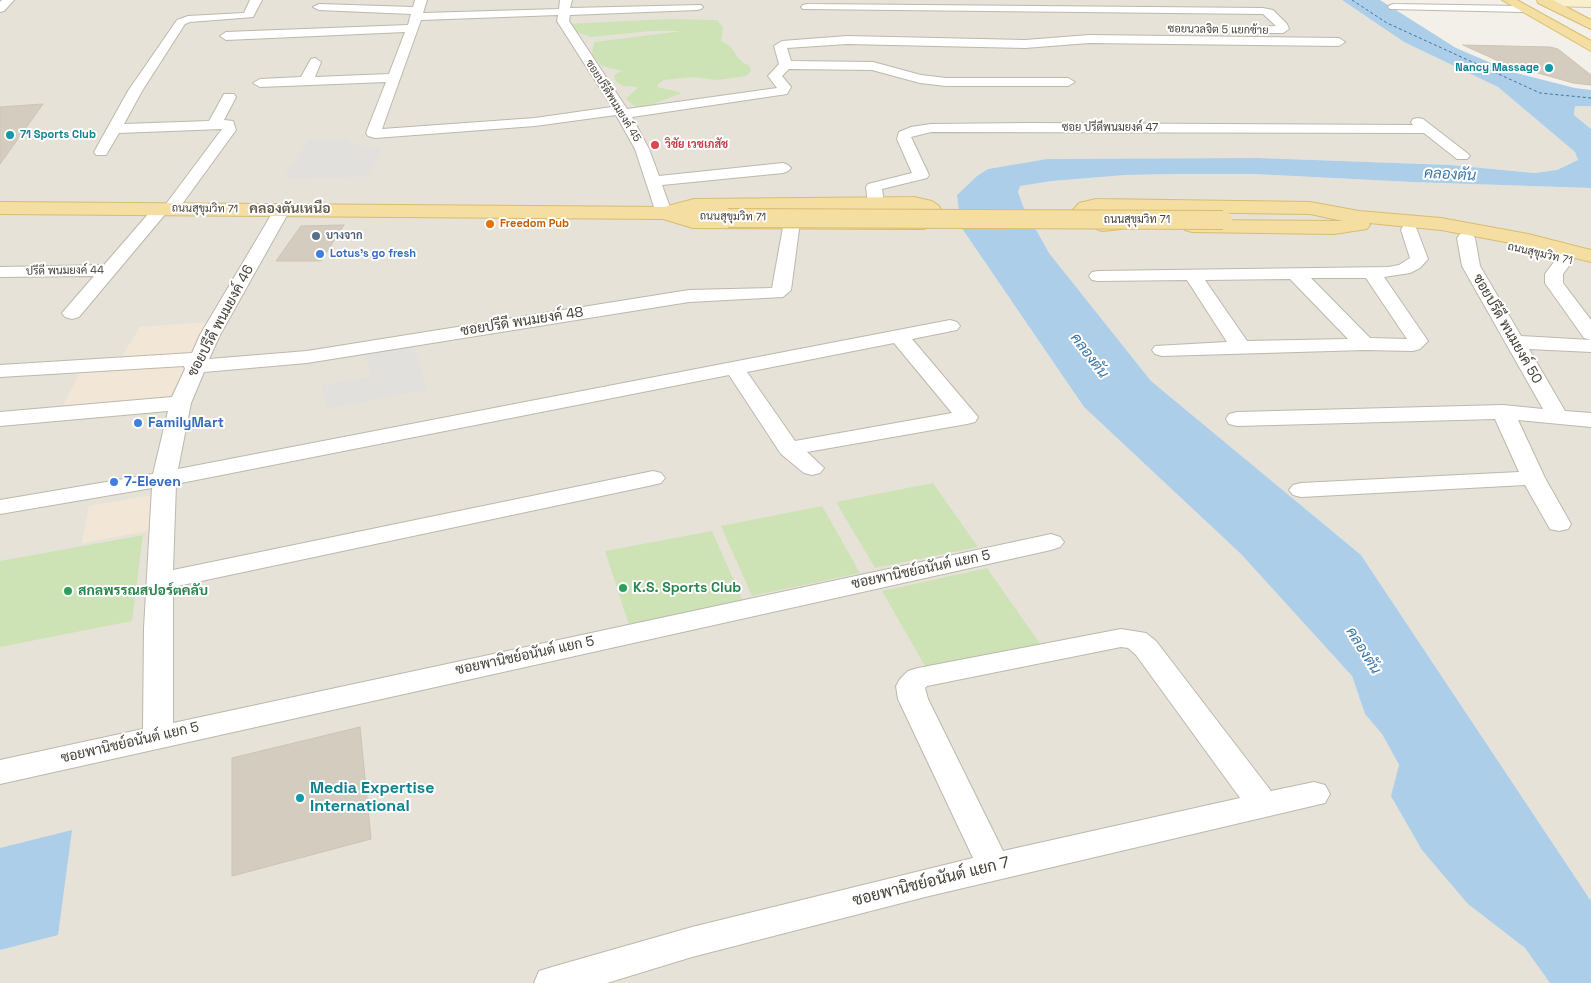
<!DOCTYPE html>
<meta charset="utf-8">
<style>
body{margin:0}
canvas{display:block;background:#f3f0e9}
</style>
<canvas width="1591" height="983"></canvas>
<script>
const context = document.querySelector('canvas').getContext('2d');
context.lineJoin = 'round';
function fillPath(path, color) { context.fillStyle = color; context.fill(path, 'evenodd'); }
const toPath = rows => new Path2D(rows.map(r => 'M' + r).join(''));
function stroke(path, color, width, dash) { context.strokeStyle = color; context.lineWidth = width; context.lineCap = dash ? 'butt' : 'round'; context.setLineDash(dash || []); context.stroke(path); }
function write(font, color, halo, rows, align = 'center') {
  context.font = font + ' "Space Grotesk",Sarabun,sans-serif'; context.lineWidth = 4; context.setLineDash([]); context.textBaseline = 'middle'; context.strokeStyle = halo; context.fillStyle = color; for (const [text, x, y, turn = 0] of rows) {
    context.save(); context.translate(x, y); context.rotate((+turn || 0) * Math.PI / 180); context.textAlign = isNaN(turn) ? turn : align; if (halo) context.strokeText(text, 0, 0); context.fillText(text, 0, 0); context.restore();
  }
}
const residential = toPath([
 [0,0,1342,0,1404,42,1498,87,1575,152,1578,160,1557,170,1534,173,1450,165,1258,158,1047,159,988,169,977,176,957,195,961,227,1084,407,1241,554,1352,676,1365,714,1382,734,1399,766,1392,796,1468,904,1525,948,1550,983,0,983],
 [1575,106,1591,106,1591,129,1574,115],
 [1173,174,1254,174,1412,182,1591,188,1591,901,1361,555,1151,381,1049,253,1023,206,1018,192,1020,186,1052,181,1125,175]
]);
const commercial = toPath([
 [208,322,192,354,120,359,140,327],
 [187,363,169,398,61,409,81,371],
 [153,495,148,531,82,543,89,506]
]);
const green = toPath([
 [668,19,717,20,723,28,721,41,730,46,740,60,750,67,751,71,746,76,732,78,717,80,693,77,664,80,658,84,658,87,682,93,651,105,636,107,626,99,638,87,623,86,616,82,614,75,622,71,602,66,592,54,594,42,682,31,651,31,591,37,574,31,566,24],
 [933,483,978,547,875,568,836,502],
 [822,506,860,573,752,596,721,526],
 [712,531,743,601,629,625,605,551],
 [143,535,132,621,0,647,0,561],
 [987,568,1041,645,928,671,882,591]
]);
const parking = toPath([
 [351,139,349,145,362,144,363,147,382,147,367,177,283,178,309,140],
 [414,346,427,390,326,409,322,385,371,377,366,354]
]);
const water = toPath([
 [1342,0,1380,0,1456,48,1512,72,1575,88,1591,90,1591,106,1575,106,1574,115,1591,129,1591,188,1412,182,1254,174,1173,174,1125,175,1052,181,1020,186,1018,192,1023,206,1049,253,1151,381,1361,555,1591,901,1591,983,1550,983,1525,948,1468,904,1422,850,1391,796,1399,765,1382,734,1365,714,1352,676,1241,554,1084,407,961,227,957,195,977,176,988,169,1047,159,1258,158,1450,165,1534,173,1557,170,1578,160,1575,152,1498,87,1404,42],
 [72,830,58,935,0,950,0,848]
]);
const ferry = toPath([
 [1352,0,1387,23,1540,93,1591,98]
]);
const building = toPath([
 [1463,45,1550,47,1558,49,1591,75,1591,85,1573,83,1503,63,1463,45],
 [43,104,0,164,0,107,43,104],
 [344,225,321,261,276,261,301,226,344,225],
 [360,727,371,839,232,876,232,758,360,727]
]);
const street = toPath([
 [2,0,14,0,4,11,0,12,0,2,2,0],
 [250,0,262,0,253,17,190,22,185,24,142,91,124,124,209,121,224,94,234,94,236,97,224,120,233,121,236,130,177,211,167,212,79,317,72,319,65,317,62,313,94,276,0,277,0,267,104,265,156,205,166,204,222,129,119,133,106,155,96,155,94,152,128,91,177,20,188,16,244,13,250,0],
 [415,0,427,0,423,13,559,9,560,0,572,0,570,8,701,5,703,7,701,9,697,10,570,15,569,21,627,109,777,88,768,76,779,64,774,46,782,41,847,36,1025,40,1089,35,1339,38,1345,42,1339,46,1089,43,1025,48,847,44,787,48,791,61,873,62,921,75,946,78,1068,78,1075,82,1068,86,946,86,920,83,872,70,789,69,782,76,791,87,787,94,632,117,649,149,659,176,783,163,788,165,791,168,788,171,783,173,662,185,672,213,670,217,664,218,658,217,656,213,635,149,616,115,535,126,375,138,368,136,366,133,386,82,260,87,253,83,260,79,301,77,311,59,315,58,321,62,315,77,389,74,405,32,226,40,220,36,226,32,408,25,411,14,319,10,313,7,319,4,413,7,415,0],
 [558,15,557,21,612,107,535,118,382,129,421,20,558,15],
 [807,4,1263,8,1273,10,1287,24,1289,29,1283,33,1252,33,1250,30,1252,27,1276,26,1263,14,803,9,801,7,803,5,807,4],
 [1394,4,1522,6,1528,9,1522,12,1390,9,1388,7,1390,5,1394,4],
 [1418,118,1423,119,1467,153,1470,156,1467,159,1457,159,1424,133,931,132,911,137,929,175,927,178,882,189,884,204,882,207,870,207,868,204,866,187,868,184,912,173,897,139,899,132,911,127,931,124,1028,123,1413,125,1411,122,1413,119,1418,118],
 [282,205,288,207,290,210,220,335,209,359,307,351,689,290,772,288,784,222,786,218,792,217,798,218,800,222,791,290,783,297,689,302,307,363,204,372,191,403,178,469,950,320,957,322,960,326,957,330,912,339,978,417,975,422,967,424,807,452,824,468,820,473,812,475,804,473,781,454,729,375,176,484,173,570,653,471,661,473,665,478,661,483,653,485,173,587,173,723,1051,534,1060,537,1064,542,1060,547,1051,550,0,784,0,760,143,729,144,628,152,488,0,514,0,500,153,474,168,411,0,426,0,412,172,397,185,369,184,366,0,377,0,365,192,353,200,335,274,210,276,207,282,205],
 [894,343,952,413,795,441,747,372,894,343],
 [1409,225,1415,226,1417,230,1428,259,1420,268,1410,273,1384,277,1428,341,1420,349,1413,351,1365,350,1162,356,1155,354,1152,350,1155,346,1227,342,1187,280,1098,281,1092,280,1089,276,1092,272,1098,271,1388,267,1399,265,1410,258,1401,230,1403,226,1409,225],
 [1311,278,1366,278,1407,339,1370,338,1311,278],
 [1290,279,1348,339,1247,341,1205,280,1290,279],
 [1466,233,1472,234,1475,238,1480,266,1521,336,1591,340,1591,352,1529,349,1565,411,1591,413,1591,427,1518,420,1545,478,1571,524,1568,529,1559,531,1550,529,1525,485,1301,497,1293,495,1289,490,1293,485,1301,483,1519,472,1495,419,1237,426,1229,424,1226,419,1229,414,1237,412,1503,405,1543,409,1462,266,1457,238,1460,234,1466,233],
 [1565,254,1571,255,1574,259,1563,274,1563,283,1591,320,1591,340,1584,338,1545,283,1545,274,1559,255,1565,254],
 [1121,629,1146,633,1156,641,1271,791,1314,782,1325,785,1330,794,1325,803,925,897,692,957,607,983,534,983,539,971,552,967,692,927,973,858,898,699,896,686,900,679,908,671,918,668,1121,629],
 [1121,647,1128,648,1136,655,1240,798,1003,851,928,699,925,688,927,686,1121,647]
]);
const secondary = toPath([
 [1542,0,1591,0,1591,7,1547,6,1542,5,1541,2,1542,0]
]);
const primary = toPath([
 [1502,0,1517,0,1591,41,1591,51,1502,0],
 [1537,0,1553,0,1591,20,1591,29,1538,3,1537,0],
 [914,197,932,201,939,206,944,216,938,225,923,229,693,228,663,219,0,214,0,202,664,207,694,199,914,197],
 [914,209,923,213,924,217,717,216,736,214,738,210,914,209],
 [1096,199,1310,202,1359,211,1441,218,1528,234,1591,250,1591,262,1527,246,1441,230,1369,223,1370,225,1367,229,1334,234,1192,232,1185,230,1182,226,1185,222,1192,220,1343,221,1310,214,1093,211,1098,217,1121,221,1124,225,1121,229,1102,231,1078,221,1073,210,1079,203,1096,199]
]);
const primaryBridge = toPath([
 [728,218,1223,220]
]);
const markers = [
 [1549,68,5,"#0f9aa8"],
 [10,135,5,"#0f9aa8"],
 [655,145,5,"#e0444e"],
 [490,224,5,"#e8710a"],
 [316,236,5,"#5c6f8a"],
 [320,254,5,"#3f7fe0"],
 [138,423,5,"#3f7fe0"],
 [114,482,5,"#3f7fe0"],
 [623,588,5,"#2e9e5b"],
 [68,591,5,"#2e9e5b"],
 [300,798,5,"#0f9aa8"]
];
const farStreetnames = [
 ["ซอยนวลจิต 5 แยกซ้าย",1218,30,1],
 ["ซอยปรีดีพนมยงค์ 45",613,101,58],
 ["ซอย ปรีดีพนมยงค์ 47",1110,128],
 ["ถนนสุขุมวิท 71",205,209,1],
 ["ถนนสุขุมวิท 71",733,217,1],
 ["ถนนสุขุมวิท 71",1137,220],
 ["ถนนสุขุมวิท 71",1540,254,13],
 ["ปรีดี พนมยงค์ 44",65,271,-1]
];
const farCulturenames = [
 ["Nancy Massage",1539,68],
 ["71 Sports Club",20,135,"left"]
];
const farHealthnames = [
 ["วิชัย เวชเภสัช",665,145]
];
const farFoodnames = [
 ["Freedom Pub",500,224]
];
const farServicenames = [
 ["บางจาก",326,236]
];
const farShopnames = [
 ["Lotus's go fresh",330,254]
];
const farQuarternames = [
 ["คลองตันเหนือ",290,209]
];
const streetNames = [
 ["ซอยปรีดี พนมยงค์ 46",221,321,-62],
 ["ซอยปรีดี พนมยงค์ 48",522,322,-9],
 ["ซอยปรีดี พนมยงค์ 50",1507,329,60],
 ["ซอยพานิชย์อนันต์ แยก 5",921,570,-12],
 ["ซอยพานิชย์อนันต์ แยก 5",525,656,-12],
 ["ซอยพานิชย์อนันต์ แยก 5",130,743,-13]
];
const shopNames = [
 ["FamilyMart",148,423],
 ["7-Eleven",124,482]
];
const leisureNames = [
 ["K.S. Sports Club",633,588],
 ["สกลพรรณสปอร์ตคลับ",78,591]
];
const waterNames = [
 ["คลองตัน",1450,175,3],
 ["คลองตัน",1089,356,53],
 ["คลองตัน",1363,651,58]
];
const nearCulturenames = [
 ["Media Expertise",310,789],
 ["International",310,807]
];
const nearStreetnames = [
 ["ซอยพานิชย์อนันต์ แยก 7",931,882,-14]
];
fillPath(residential, '#e6e2d8');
fillPath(commercial, '#f2e7d6');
fillPath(green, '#cde3b6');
fillPath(parking, '#e2e0dd');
fillPath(water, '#accee9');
stroke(ferry, '#3c77a7', 1, [3, 2.5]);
fillPath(building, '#d3ccbf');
stroke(building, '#cdc4b3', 1);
stroke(street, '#bdb8ac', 2);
stroke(secondary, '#cec39d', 2);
stroke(primary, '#d8bc72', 2);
fillPath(street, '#fff');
fillPath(secondary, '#f9efcd');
fillPath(primary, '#f4dea1');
stroke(primaryBridge, '#d8bc72', 20, []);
stroke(primaryBridge, '#f4dea1', 18);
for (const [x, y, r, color] of markers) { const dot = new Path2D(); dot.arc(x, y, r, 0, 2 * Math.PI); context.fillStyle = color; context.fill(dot); stroke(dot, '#fff', 2); }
write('11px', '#464138', '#fff', farStreetnames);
write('bold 11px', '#0d838f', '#fff', farCulturenames, 'right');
write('bold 11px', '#be3a42', '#fff', farHealthnames, 'left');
write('bold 11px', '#c56008', '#fff', farFoodnames, 'left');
write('bold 11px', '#4e5e75', '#fff', farServicenames, 'left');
write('bold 11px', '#366cbe', '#fff', farShopnames, 'left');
write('bold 14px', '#675f50', '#fff', farQuarternames);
write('14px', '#464138', '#fff', streetNames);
write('bold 14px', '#366cbe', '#fff', shopNames, 'left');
write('bold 14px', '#27864d', '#fff', leisureNames, 'left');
write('italic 15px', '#3c77a7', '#fff', waterNames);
write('bold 16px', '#0d838f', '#fff', nearCulturenames, 'left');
write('16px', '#464138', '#fff', nearStreetnames);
</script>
